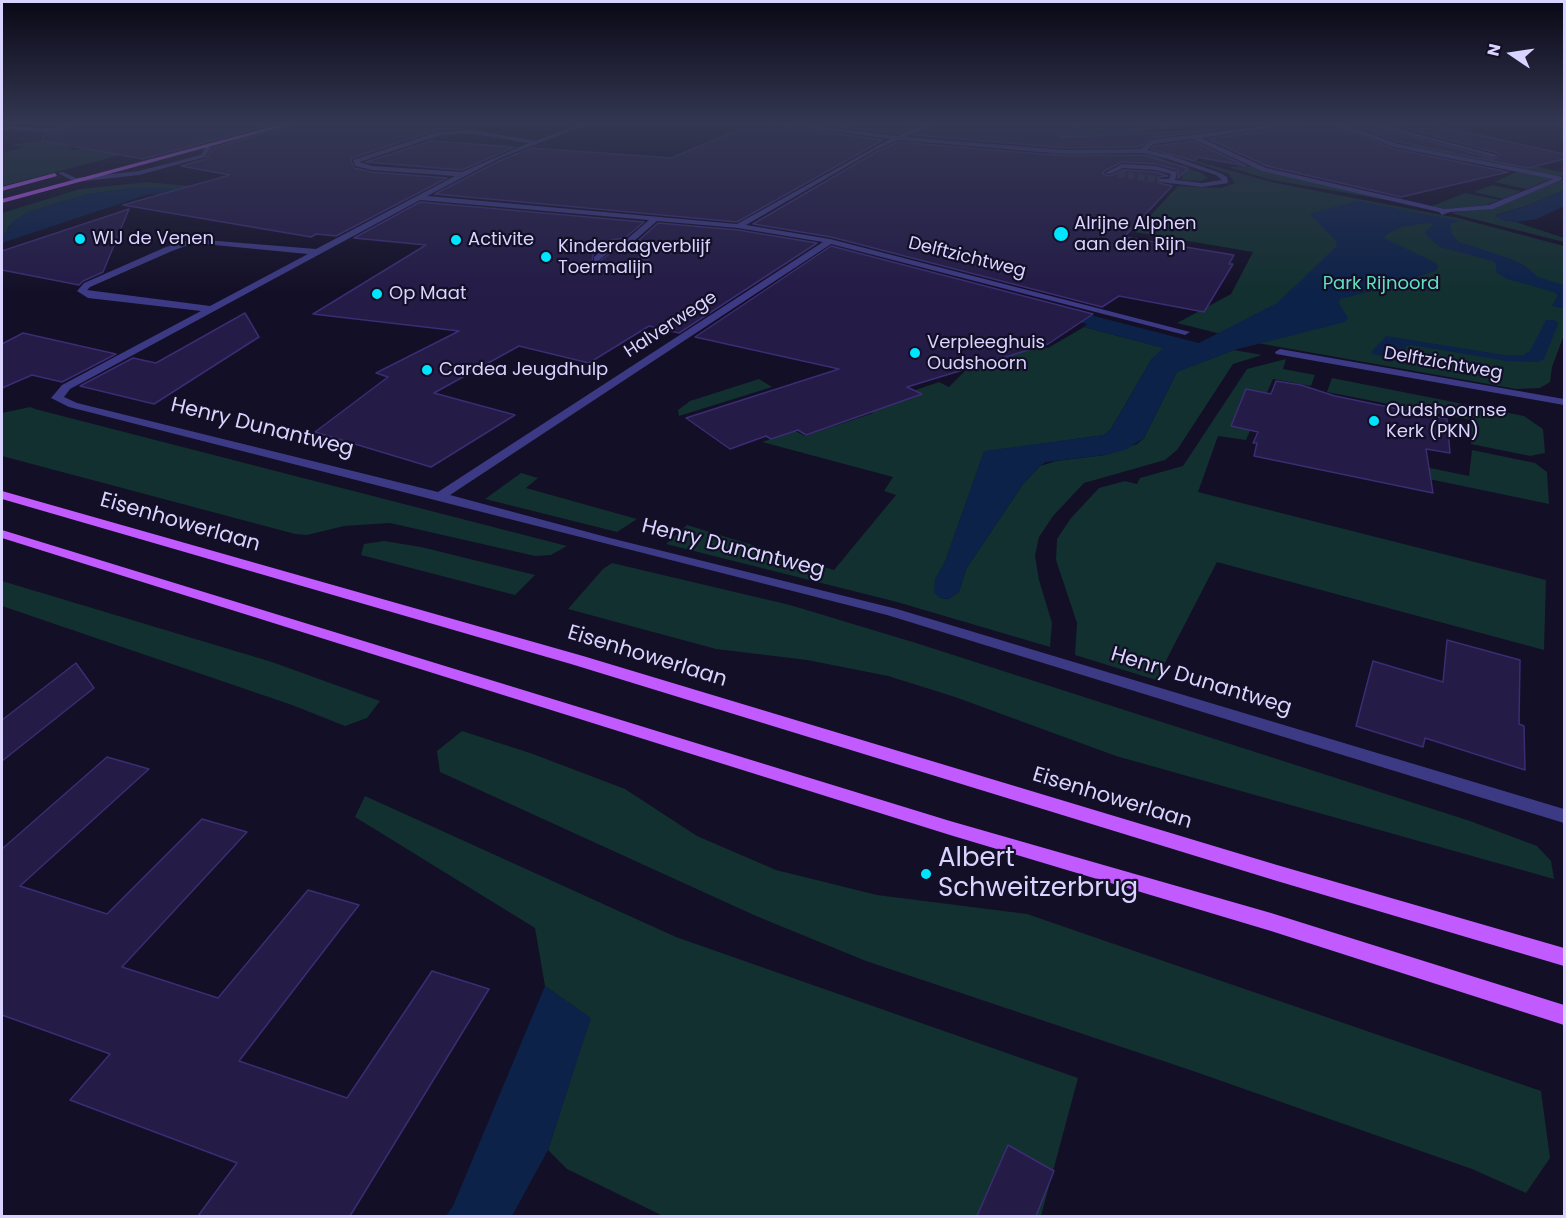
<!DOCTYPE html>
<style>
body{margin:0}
#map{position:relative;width:1566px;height:1218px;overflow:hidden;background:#130f26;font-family:Poppins,sans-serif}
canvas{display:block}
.frame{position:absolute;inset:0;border:3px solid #d9d4ff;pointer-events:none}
.north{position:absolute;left:1482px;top:24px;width:60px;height:60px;-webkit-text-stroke:4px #130f26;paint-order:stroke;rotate:283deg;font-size:16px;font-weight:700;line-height:24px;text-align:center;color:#d9d4ff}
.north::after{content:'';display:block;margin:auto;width:21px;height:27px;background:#d9d4ff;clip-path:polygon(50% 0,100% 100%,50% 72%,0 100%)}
</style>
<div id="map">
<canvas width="1566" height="1218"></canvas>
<div class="frame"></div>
<div class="north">N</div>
</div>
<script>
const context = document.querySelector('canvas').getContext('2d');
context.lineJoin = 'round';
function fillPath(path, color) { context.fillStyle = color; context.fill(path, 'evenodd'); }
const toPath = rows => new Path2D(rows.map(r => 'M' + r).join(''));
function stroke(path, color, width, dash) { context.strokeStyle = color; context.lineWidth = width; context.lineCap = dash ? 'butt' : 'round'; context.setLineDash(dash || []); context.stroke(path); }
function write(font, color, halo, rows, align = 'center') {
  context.font = font + ' Poppins,sans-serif'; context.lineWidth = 4.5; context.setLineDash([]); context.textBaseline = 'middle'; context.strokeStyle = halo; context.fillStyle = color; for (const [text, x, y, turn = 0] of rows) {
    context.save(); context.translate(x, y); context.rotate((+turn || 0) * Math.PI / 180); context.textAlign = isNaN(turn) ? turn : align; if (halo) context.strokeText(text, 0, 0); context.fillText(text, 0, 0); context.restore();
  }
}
const green = toPath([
 [184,123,243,123,2,186,2,153,25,147,11,145,51,138,74,150],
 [1066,123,1093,127,1100,123,1178,123,1094,131,1053,132],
 [1442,144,1564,173,1564,174,1559,177,1402,146],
 [1049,153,1151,155,1201,173,1208,178,1201,181,1182,180,1183,173,1148,159,1044,156],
 [1175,155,1271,182,1458,218,1564,246,1564,335,1552,367,1550,382,1540,388,1516,389,1257,343,1177,323,1231,294,1253,252,1135,232,1178,186,1221,188,1235,183,1229,174],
 [1252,166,1393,201,1272,180,1228,167],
 [1519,171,1554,178,1526,189,1494,182],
 [1564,179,1564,190,1529,205,1496,215,1503,220,1516,222,1564,238,1564,242,1450,213,1495,207],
 [147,182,388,203,355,206,160,188,126,189,88,194,29,212,9,226,6,233,2,234,2,213,80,189],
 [1492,185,1521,191,1503,199,1474,192],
 [1465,193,1500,200,1486,205,1446,209,1432,206],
 [917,310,1048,348,1084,327,1164,348,1151,360,1111,429,1104,435,984,452,945,562,935,579,940,598,948,599,959,592,966,569,1023,484,1040,466,1056,461,1105,455,1137,444,1144,438,1177,372,1181,370,1234,350,1262,355,1233,364,1177,450,1165,460,1084,483,1053,516,1039,537,1035,556,1039,580,1052,623,1050,647,897,602,666,544,687,525,834,570,896,495,884,491,893,477,762,442,795,431,805,436,873,413,866,407,939,382,949,387,966,370,984,363],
 [1286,359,1283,369,1315,375,1311,386,1273,379,1246,440,1218,436,1198,492,1546,580,1544,650,1217,562,1156,680,1075,655,1077,623,1056,560,1057,539,1071,518,1099,488,1125,481,1137,484,1140,478,1183,466,1247,369],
 [1332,378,1524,416,1543,429,1545,453,1530,456,1471,444,1471,420,1327,392],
 [759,379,772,387,679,416,678,410,690,401],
 [30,407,35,409,567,546,551,555,535,556,390,523,344,526,307,535,295,534,2,456,2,413],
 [1329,447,1469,476,1472,450,1535,463,1547,472,1549,504,1328,458],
 [521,473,538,478,526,488,637,519,617,532,485,499],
 [384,541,421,547,535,575,515,595,361,555,364,544],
 [612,563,790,605,916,643,1470,821,1537,846,1551,861,1554,879,1116,756,955,697,888,676,807,660,716,649,568,609,603,569],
 [2,581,272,662,380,701,367,718,345,726,292,705,2,606],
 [462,731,533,754,625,789,697,836,776,870,877,895,1027,914,1541,1091,1550,1158,1526,1193,1472,1169,1193,1071,866,961,756,916,440,772,437,751],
 [365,796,676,937,1078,1078,1041,1216,663,1216,567,1169,548,1150,590,1018,545,986,535,928,355,817]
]);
const water = toPath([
 [1178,123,1214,123,1115,135,1035,138,1054,132,1094,131],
 [160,188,356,206,343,212,149,194,2,243,2,234,6,233,13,221,29,212,88,194,126,189],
 [1564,190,1564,206,1537,219,1516,222,1503,220,1495,216,1529,205],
 [1357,201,1460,221,1449,224,1451,226,1452,234,1459,242,1508,258,1524,265,1538,277,1564,285,1564,309,1552,306,1558,295,1554,292,1507,279,1496,272,1496,264,1493,261,1440,247,1427,236,1425,232,1434,224,1426,223,1401,227,1387,234,1384,238,1436,263,1438,268,1435,271,1387,287,1340,299,1339,303,1348,318,1345,322,1234,350,1177,372,1144,438,1125,450,1105,455,1046,462,1040,466,1023,484,966,569,959,592,948,599,940,598,934,593,935,579,945,562,984,451,1104,435,1111,429,1151,360,1163,348,1084,327,1087,324,1037,311,989,289,1199,343,1277,303,1337,246,1336,241,1310,214],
 [1546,320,1553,320,1558,322,1558,324,1544,359,1538,362,1507,361,1411,345,1406,346,1403,359,1400,360,1372,354,1372,351,1386,336,1504,355,1523,355,1530,351],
 [545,986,591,1018,548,1150,512,1216,446,1216,453,1206]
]);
const building = toPath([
 [86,123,277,123,143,159,43,141,43,134,51,134,86,123],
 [298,123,460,123,461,128,436,130,352,158,351,161,354,168,371,172,447,178,336,236,316,234,311,237,123,205,230,175,181,166,206,159,213,148,298,123],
 [742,123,772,123,774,125,883,140,737,222,435,194,501,160,532,148,671,158,741,129,742,123],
 [810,123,920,123,897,134,810,123],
 [936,123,1083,123,1060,137,1217,130,1151,138,1140,147,1065,148,913,135,936,123],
 [1306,123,1332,123,1394,149,1508,172,1401,197,1267,166,1209,139,1304,125,1306,123],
 [1348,123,1364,123,1493,159,1499,155,1498,153,1385,123,1425,123,1564,154,1564,159,1528,168,1399,142,1348,123],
 [431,141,514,147,462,170,366,162,431,141],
 [1193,141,1246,166,1198,157,1194,161,1151,149,1154,146,1193,141],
 [898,142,1065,156,1143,155,1188,168,1178,178,1178,170,1156,164,1122,162,1104,171,1103,174,1110,176,1123,170,1156,172,1168,176,1158,177,1159,183,1172,186,1124,237,1234,255,1229,264,1233,264,1204,312,1119,296,1102,307,831,237,753,224,876,152,898,142],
 [420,202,644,222,625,238,610,240,593,255,592,262,596,264,617,248,628,246,640,252,639,259,648,260,650,246,639,240,658,223,738,230,817,243,679,333,649,326,589,363,519,346,434,393,515,415,431,467,315,432,388,377,376,373,459,331,313,314,426,245,354,238,420,202],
 [129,209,103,272,83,281,79,285,2,270,2,251,129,209],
 [831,246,1093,314,1048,344,907,387,922,394,806,435,798,430,771,439,766,436,730,449,686,418,839,369,695,337,831,246],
 [245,313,259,337,154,404,80,386,133,358,156,363,245,313],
 [23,333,116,354,62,382,32,375,2,388,2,344,23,333],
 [1276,381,1301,385,1335,396,1447,419,1450,453,1426,449,1433,493,1254,456,1257,443,1253,443,1258,432,1231,426,1246,389,1271,394,1276,381],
 [1447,640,1520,660,1519,724,1524,726,1525,770,1425,738,1423,747,1356,726,1373,661,1443,682,1447,640],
 [76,663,94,688,2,761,2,720,76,663],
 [107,757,149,769,20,886,107,914,202,819,247,832,122,967,218,998,308,890,359,905,239,1061,347,1098,432,971,489,989,350,1216,198,1216,237,1163,70,1100,110,1054,2,1015,2,849,107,757],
 [1008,1145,1054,1171,1036,1216,977,1216,1008,1145]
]);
const minorTunnel = toPath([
 [1118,174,1161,180]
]);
const minor = toPath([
 [73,123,84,123,50,132,2,130,2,126,50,128,73,123],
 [583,123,591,123,500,158,427,196,737,224,890,139,774,123,791,123,897,136,926,123,934,123,905,137,1065,150,1141,149,1151,140,1287,123,1304,123,1201,138,1266,168,1445,209,1489,205,1553,179,1394,147,1334,123,1342,123,1398,144,1562,177,1561,180,1493,209,1450,212,1442,215,1439,212,1262,171,1193,139,1153,144,1147,150,1169,155,1220,173,1227,177,1228,183,1202,187,1161,182,1159,179,1169,179,1171,174,1156,170,1123,168,1110,174,1105,173,1122,164,1156,166,1177,172,1175,180,1202,183,1222,180,1216,175,1165,158,1143,153,1065,154,898,140,875,150,746,225,830,239,1190,332,1185,335,831,244,450,495,610,538,897,609,1564,809,1564,823,887,615,69,407,51,398,62,385,201,311,88,298,77,291,84,283,166,247,193,239,316,249,455,176,372,170,355,166,353,160,437,132,473,130,535,141,583,123],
 [455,134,473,134,529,143,462,172,372,166,359,162,438,136,455,134],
 [420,200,649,220,626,240,611,242,594,257,594,261,597,262,616,246,628,244,642,251,641,258,647,258,649,248,643,243,634,241,657,221,738,228,823,242,438,492,77,403,64,397,70,389,420,200],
 [194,243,308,254,210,306,87,290,90,287,172,251,194,243],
 [1366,123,1376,123,1497,155,1494,157,1366,123],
 [208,143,213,144,205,157,139,175,75,182,58,173,63,172,76,178,139,171,201,155,208,143],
 [1280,349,1564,399,1564,405,1276,354,1275,352,1280,349]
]);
const major = toPath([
 [286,123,296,123,2,203,2,199,286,123],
 [55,173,57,176,2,191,2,187,55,173],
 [2,491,583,656,1277,865,1564,948,1564,966,1277,881,571,664,2,499,2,491],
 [2,530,950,821,1271,913,1564,1005,1564,1025,1271,931,950,835,2,538,2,530]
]);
const markers = [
 [1061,234,8,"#00e5ff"],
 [80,239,6,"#00e5ff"],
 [456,240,6,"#00e5ff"],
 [546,257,6,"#00e5ff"],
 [377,294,6,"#00e5ff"],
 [915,353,6,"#00e5ff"],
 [427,370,6,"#00e5ff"],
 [1374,421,6,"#00e5ff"],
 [926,874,6,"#00e5ff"]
];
const farPoinames = [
 ["Alrijne Alphen",1074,224],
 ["aan den Rijn",1074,245],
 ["WIJ de Venen",92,239],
 ["Activite",468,240],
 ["Kinderdagverblijf",558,247],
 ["Toermalijn",558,268],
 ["Op Maat",389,294],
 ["Verpleeghuis",927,343],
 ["Oudshoorn",927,364],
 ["Cardea Jeugdhulp",439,370],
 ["Oudshoornse",1386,411],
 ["Kerk (PKN)",1386,432]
];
const farStreetnames = [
 ["Delftzichtweg",967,258,14],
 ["Halverwege",671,325,-33],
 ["Delftzichtweg",1443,364,10]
];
const farParknames = [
 ["Park Rijnoord",1381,284]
];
const streetNames = [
 ["Henry Dunantweg",262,428,14],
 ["Eisenhowerlaan",180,523,16],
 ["Henry Dunantweg",733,549,14],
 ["Eisenhowerlaan",647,657,17],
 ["Henry Dunantweg",1201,682,17],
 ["Eisenhowerlaan",1112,799,17]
];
const nearPoinames = [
 ["Albert",938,859],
 ["Schweitzerbrug",938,889]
];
fillPath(green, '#12302f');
fillPath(water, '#0c2248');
fillPath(building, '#241b47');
stroke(building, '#3b2d73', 1.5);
stroke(minorTunnel, '#312d47', 7, [7, 3]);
fillPath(minor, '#3d3a85');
fillPath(major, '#c25bff');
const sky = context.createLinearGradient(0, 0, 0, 294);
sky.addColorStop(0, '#0a0815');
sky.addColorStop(0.42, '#333752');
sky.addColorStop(1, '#33375200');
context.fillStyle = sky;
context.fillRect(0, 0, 1566, 294);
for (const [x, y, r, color] of markers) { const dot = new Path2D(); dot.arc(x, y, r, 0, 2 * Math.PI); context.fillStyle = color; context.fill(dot); stroke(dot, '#130f26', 2); }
write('18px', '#d9d4ff', '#130f26', farPoinames, 'left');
write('18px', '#d9d4ff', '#130f26', farStreetnames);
write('18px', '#5fe0c0', '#130f26', farParknames);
write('21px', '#d9d4ff', '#130f26', streetNames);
write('26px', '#d9d4ff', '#130f26', nearPoinames, 'left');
</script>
